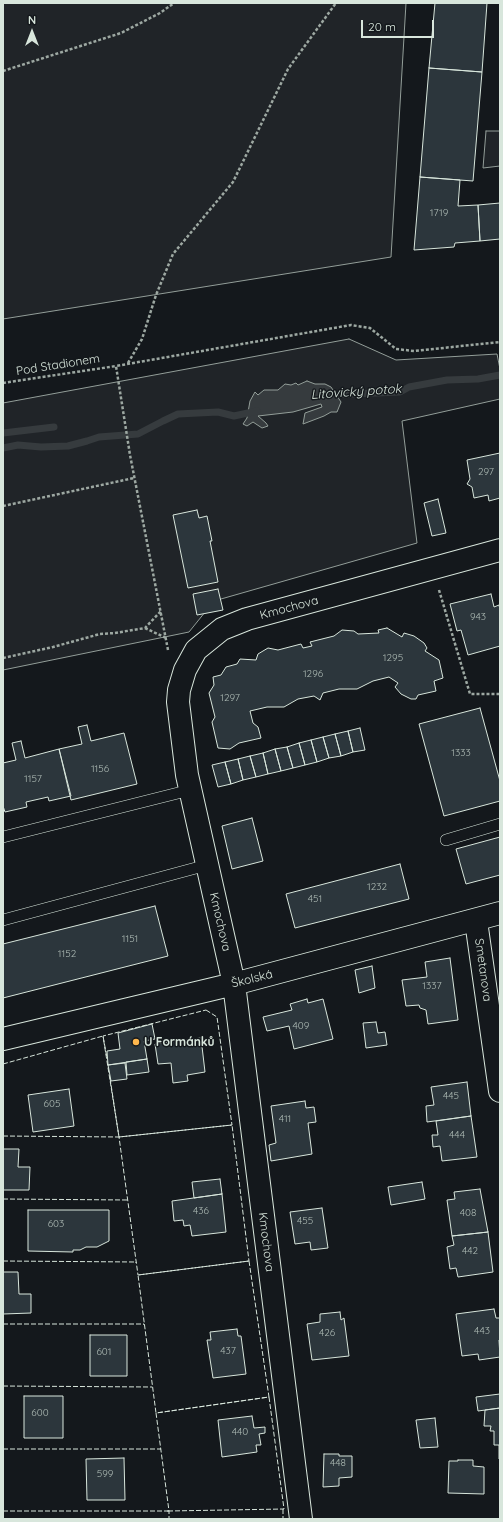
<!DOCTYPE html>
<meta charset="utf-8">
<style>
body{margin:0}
#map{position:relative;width:503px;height:1522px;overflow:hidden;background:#14181c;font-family:Quicksand,sans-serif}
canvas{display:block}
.frame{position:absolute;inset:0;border:4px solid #d8e6dc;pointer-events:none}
.north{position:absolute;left:12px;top:12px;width:40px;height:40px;-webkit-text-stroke:3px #14181c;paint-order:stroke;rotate:0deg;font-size:11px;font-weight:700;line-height:16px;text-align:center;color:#d8e6dc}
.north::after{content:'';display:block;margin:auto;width:14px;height:18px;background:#d8e6dc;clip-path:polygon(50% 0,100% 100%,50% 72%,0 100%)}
.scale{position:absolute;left:361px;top:20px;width:73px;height:18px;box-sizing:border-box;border:2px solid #d8e6dc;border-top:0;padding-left:5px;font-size:12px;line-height:14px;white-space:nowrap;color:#d8e6dc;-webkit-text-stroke:3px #14181c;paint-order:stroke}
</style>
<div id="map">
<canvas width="503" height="1522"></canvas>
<div class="frame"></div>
<div class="north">N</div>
<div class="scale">20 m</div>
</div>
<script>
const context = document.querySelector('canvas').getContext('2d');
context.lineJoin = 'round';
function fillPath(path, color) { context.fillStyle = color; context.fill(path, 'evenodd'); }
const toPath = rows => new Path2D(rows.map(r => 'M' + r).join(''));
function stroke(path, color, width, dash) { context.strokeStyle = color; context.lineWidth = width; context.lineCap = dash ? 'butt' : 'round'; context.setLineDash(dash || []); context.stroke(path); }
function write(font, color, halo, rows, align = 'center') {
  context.font = font + ' Quicksand,sans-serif'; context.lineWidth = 3; context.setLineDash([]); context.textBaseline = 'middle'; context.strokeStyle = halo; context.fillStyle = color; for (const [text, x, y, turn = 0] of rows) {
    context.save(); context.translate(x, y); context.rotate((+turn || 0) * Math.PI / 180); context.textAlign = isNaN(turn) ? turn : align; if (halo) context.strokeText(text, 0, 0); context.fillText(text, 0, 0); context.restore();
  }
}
const green = toPath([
 [3,3,406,3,391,257,3,319,3,3],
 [486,131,500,131,500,166,483,168,486,131],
 [349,339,396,360,497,354,500,369,500,399,402,421,417,543,214,601,189,632,3,670,3,403,349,339]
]);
const water = toPath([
 [307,381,315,384,325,384,331,387,341,402,337,412,331,412,324,416,303,424,305,413,322,407,321,404,293,412,258,416,266,423,268,426,262,428,253,422,247,426,243,424,247,418,250,401,255,392,258,395,264,390,278,390,285,384,291,385,296,383,298,385,307,381]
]);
const stream = toPath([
 [329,395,400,392,409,387,447,380,478,379,500,375],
 [3,433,54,427],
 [3,448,18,445,41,447,68,446,87,441,99,437,138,434,163,421,178,414,218,412,234,416,257,411]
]);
const building = toPath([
 [435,3,487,3,482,72,429,68,435,3],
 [429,68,482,72,473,181,420,177,429,68],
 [420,177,460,180,458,206,478,205,480,241,455,243,454,247,414,250,420,177],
 [500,203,500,239,480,241,478,205,500,203],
 [500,453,500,498,489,501,488,495,474,498,472,487,467,484,470,479,467,460,500,453],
 [438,499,446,533,432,536,424,503,438,499],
 [197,510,199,518,207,516,212,541,210,541,218,582,188,588,173,515,197,510],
 [218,589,223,610,197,615,193,594,218,589],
 [491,594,494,607,499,605,500,610,500,646,468,655,461,630,457,631,450,604,491,594],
 [387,628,402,637,404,633,414,636,424,643,427,648,425,651,439,660,443,678,434,681,436,691,418,695,416,699,411,699,401,694,395,687,398,683,389,677,373,681,357,689,339,689,323,693,320,700,314,696,298,699,284,707,267,707,250,711,253,723,258,727,261,738,239,743,230,749,218,748,212,722,215,717,209,693,214,685,213,677,221,675,226,667,237,664,240,659,256,660,258,654,268,648,278,650,301,644,303,648,312,646,310,642,334,636,342,630,354,631,358,634,379,633,378,630,387,628],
 [480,708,500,781,500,801,444,816,419,724,480,708],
 [87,725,91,741,124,733,137,784,71,800,59,749,82,744,78,727,87,725],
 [360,728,365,750,353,752,348,731,360,728],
 [348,731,353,752,341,756,335,734,348,731],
 [335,734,341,756,329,758,323,737,335,734],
 [323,737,329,758,317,762,311,740,323,737],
 [311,740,317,762,305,765,299,743,311,740],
 [21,741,25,758,59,749,71,796,49,801,48,797,26,802,27,807,5,812,3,806,3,763,16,760,12,743,21,741],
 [299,743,305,765,293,768,287,747,299,743],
 [287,747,293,768,281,771,275,749,287,747],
 [275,749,281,771,268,774,263,753,275,749],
 [263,753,268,774,256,777,250,756,263,753],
 [250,756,256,777,243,780,238,759,250,756],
 [238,759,243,780,231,784,225,762,238,759],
 [225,762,231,784,218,787,212,765,225,762],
 [252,818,263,861,232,869,222,826,252,818],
 [500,837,500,875,466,884,456,849,500,837],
 [400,864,409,899,295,928,286,894,400,864],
 [155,906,168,956,3,998,3,944,155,906],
 [450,958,458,1020,428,1024,426,1010,420,1008,419,1005,406,1006,402,980,427,977,425,962,450,958],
 [372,966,375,988,359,993,355,970,372,966],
 [307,999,308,1003,323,999,333,1039,294,1049,289,1026,267,1031,263,1017,292,1010,290,1004,307,999],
 [376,1022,378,1033,385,1032,387,1045,366,1048,363,1023,376,1022],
 [152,1024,155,1039,144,1041,147,1059,108,1065,107,1051,120,1049,118,1033,152,1024],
 [201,1038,205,1072,187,1075,188,1081,173,1083,171,1063,158,1064,155,1044,201,1038],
 [147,1059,149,1072,127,1075,126,1062,147,1059],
 [125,1063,127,1079,111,1081,108,1065,125,1063],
 [467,1082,471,1116,427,1122,426,1106,434,1105,431,1087,467,1082],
 [69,1089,74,1126,33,1132,28,1095,69,1089],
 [305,1101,306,1108,314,1107,316,1122,308,1123,312,1154,271,1161,269,1145,276,1143,271,1106,305,1101],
 [471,1116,477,1157,442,1161,440,1146,433,1147,432,1135,438,1135,436,1121,471,1116],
 [3,1149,19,1149,18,1167,30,1167,29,1190,3,1190,3,1149],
 [220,1179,222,1194,194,1198,192,1182,220,1179],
 [422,1182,425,1199,391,1205,388,1187,422,1182],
 [480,1189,488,1232,452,1236,447,1200,455,1199,454,1192,480,1189],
 [222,1194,226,1232,192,1236,190,1225,184,1226,183,1220,174,1221,172,1201,222,1194],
 [322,1208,328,1248,311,1250,310,1242,295,1244,290,1212,322,1208],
 [28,1210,109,1210,109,1241,97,1247,86,1247,80,1250,73,1250,73,1252,28,1251,28,1210],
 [488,1232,493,1272,458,1277,456,1268,450,1269,447,1247,454,1245,452,1236,488,1232],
 [3,1272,18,1272,19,1294,31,1294,31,1313,3,1314,3,1272],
 [494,1309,496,1318,500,1318,500,1340,499,1340,500,1357,479,1360,478,1354,462,1356,456,1314,494,1309],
 [340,1312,341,1320,344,1318,349,1356,312,1360,307,1324,320,1322,320,1314,340,1312],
 [237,1329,238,1336,241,1336,246,1374,213,1378,207,1340,211,1340,210,1332,237,1329],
 [90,1335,127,1335,127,1376,90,1376,90,1335],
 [500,1394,500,1408,478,1411,476,1397,500,1394],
 [24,1396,63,1396,63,1438,24,1438,24,1396],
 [500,1408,500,1459,499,1459,499,1445,494,1445,494,1431,490,1431,491,1426,484,1426,485,1410,500,1408],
 [252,1416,254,1428,265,1427,265,1433,259,1434,261,1445,256,1445,257,1452,222,1457,218,1420,252,1416],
 [435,1418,438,1447,420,1448,416,1420,435,1418],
 [324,1454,339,1454,339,1456,352,1456,352,1477,339,1478,339,1486,323,1487,324,1454],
 [124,1458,125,1500,87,1500,86,1459,124,1458],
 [458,1460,473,1460,473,1466,484,1467,484,1494,448,1493,449,1461,458,1461,458,1460]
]);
const path = toPath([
 [3,71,121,33,160,13,174,3],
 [128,363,142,339,156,295,173,254,233,182,288,69,336,3],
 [3,383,116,366],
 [3,506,134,478],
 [439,590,470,694,500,694],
 [145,628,166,638],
 [168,650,130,455,116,366,351,325,370,328,396,349,414,351,500,342],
 [3,658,53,647,100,634,115,633,145,628,161,611]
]);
const lane = toPath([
 [3,837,190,790],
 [446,840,500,824],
 [3,920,207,865]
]);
const street = toPath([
 [476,921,500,1091],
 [3,1039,234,984,500,913],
 [301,1519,234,984,187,775,178,702,179,690,185,670,196,650,222,629,247,619,500,550]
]);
const fence = toPath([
 [206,1010,217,1017,232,1125,119,1137,103,1036,206,1010],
 [3,1064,103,1036,107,1058],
 [3,1136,119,1137,232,1125,249,1261,138,1275,119,1137,110,1078],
 [3,1199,127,1200,128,1201],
 [3,1261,136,1262,136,1263],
 [249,1261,269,1397,156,1413,138,1275,249,1261],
 [3,1324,144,1324,144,1325],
 [3,1386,152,1387],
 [269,1397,284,1509,169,1511,156,1413,269,1397],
 [3,1449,161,1449],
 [283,1509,283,1519],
 [3,1511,169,1511],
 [167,1511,169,1511,169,1519]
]);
const markers = [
 [136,1042,4,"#ffb74d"]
];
const numberNames = [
 ["1719",439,213],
 ["297",486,472],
 ["943",478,617],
 ["1295",393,658],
 ["1296",313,674],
 ["1297",230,698],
 ["1333",461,753],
 ["1156",100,769],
 ["1157",33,779],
 ["1232",377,887],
 ["451",315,899],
 ["1151",130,939],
 ["1152",67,954],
 ["1337",432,986],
 ["409",301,1026],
 ["445",451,1096],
 ["605",52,1104],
 ["411",285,1119],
 ["444",457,1135],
 ["436",201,1211],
 ["408",468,1213],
 ["455",305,1221],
 ["603",56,1224],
 ["442",470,1251],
 ["443",482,1331],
 ["426",327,1333],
 ["437",228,1351],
 ["601",104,1352],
 ["600",40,1413],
 ["440",240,1432],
 ["448",338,1463],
 ["599",105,1474]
];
const streetNames = [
 ["Pod Stadionem",58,365,-9],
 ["Kmochova",289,608,-15],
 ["Kmochova",220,922,77],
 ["Smetanova",483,970,82],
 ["Školská",252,979,-14],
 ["Kmochova",266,1242,83]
];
const poiNames = [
 ["U Formánků",144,1042]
];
const waterNames = [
 ["Litovický potok",356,392,-4]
];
fillPath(green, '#202428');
stroke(green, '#939e99', 1);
fillPath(water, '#363b3e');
stroke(water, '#939e99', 1);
stroke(stream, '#363b3e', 7);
fillPath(building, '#2c363c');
stroke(building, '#d8e6dc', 1);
stroke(lane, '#d8e6dc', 12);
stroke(street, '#d8e6dc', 24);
stroke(path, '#9da8a2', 2.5, [3, 2]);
stroke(lane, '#14181c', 11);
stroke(street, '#14181c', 22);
stroke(fence, '#d8e6dc', 1, [5, 2]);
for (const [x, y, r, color] of markers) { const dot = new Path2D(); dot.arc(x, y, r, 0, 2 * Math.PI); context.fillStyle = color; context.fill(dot); stroke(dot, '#14181c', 1.5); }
write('10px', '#adbab4', null, numberNames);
write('12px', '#d8e6dc', '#14181c', streetNames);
write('bold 12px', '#d8e6dc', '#14181c', poiNames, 'left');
write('italic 13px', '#d8e6dc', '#14181c', waterNames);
</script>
